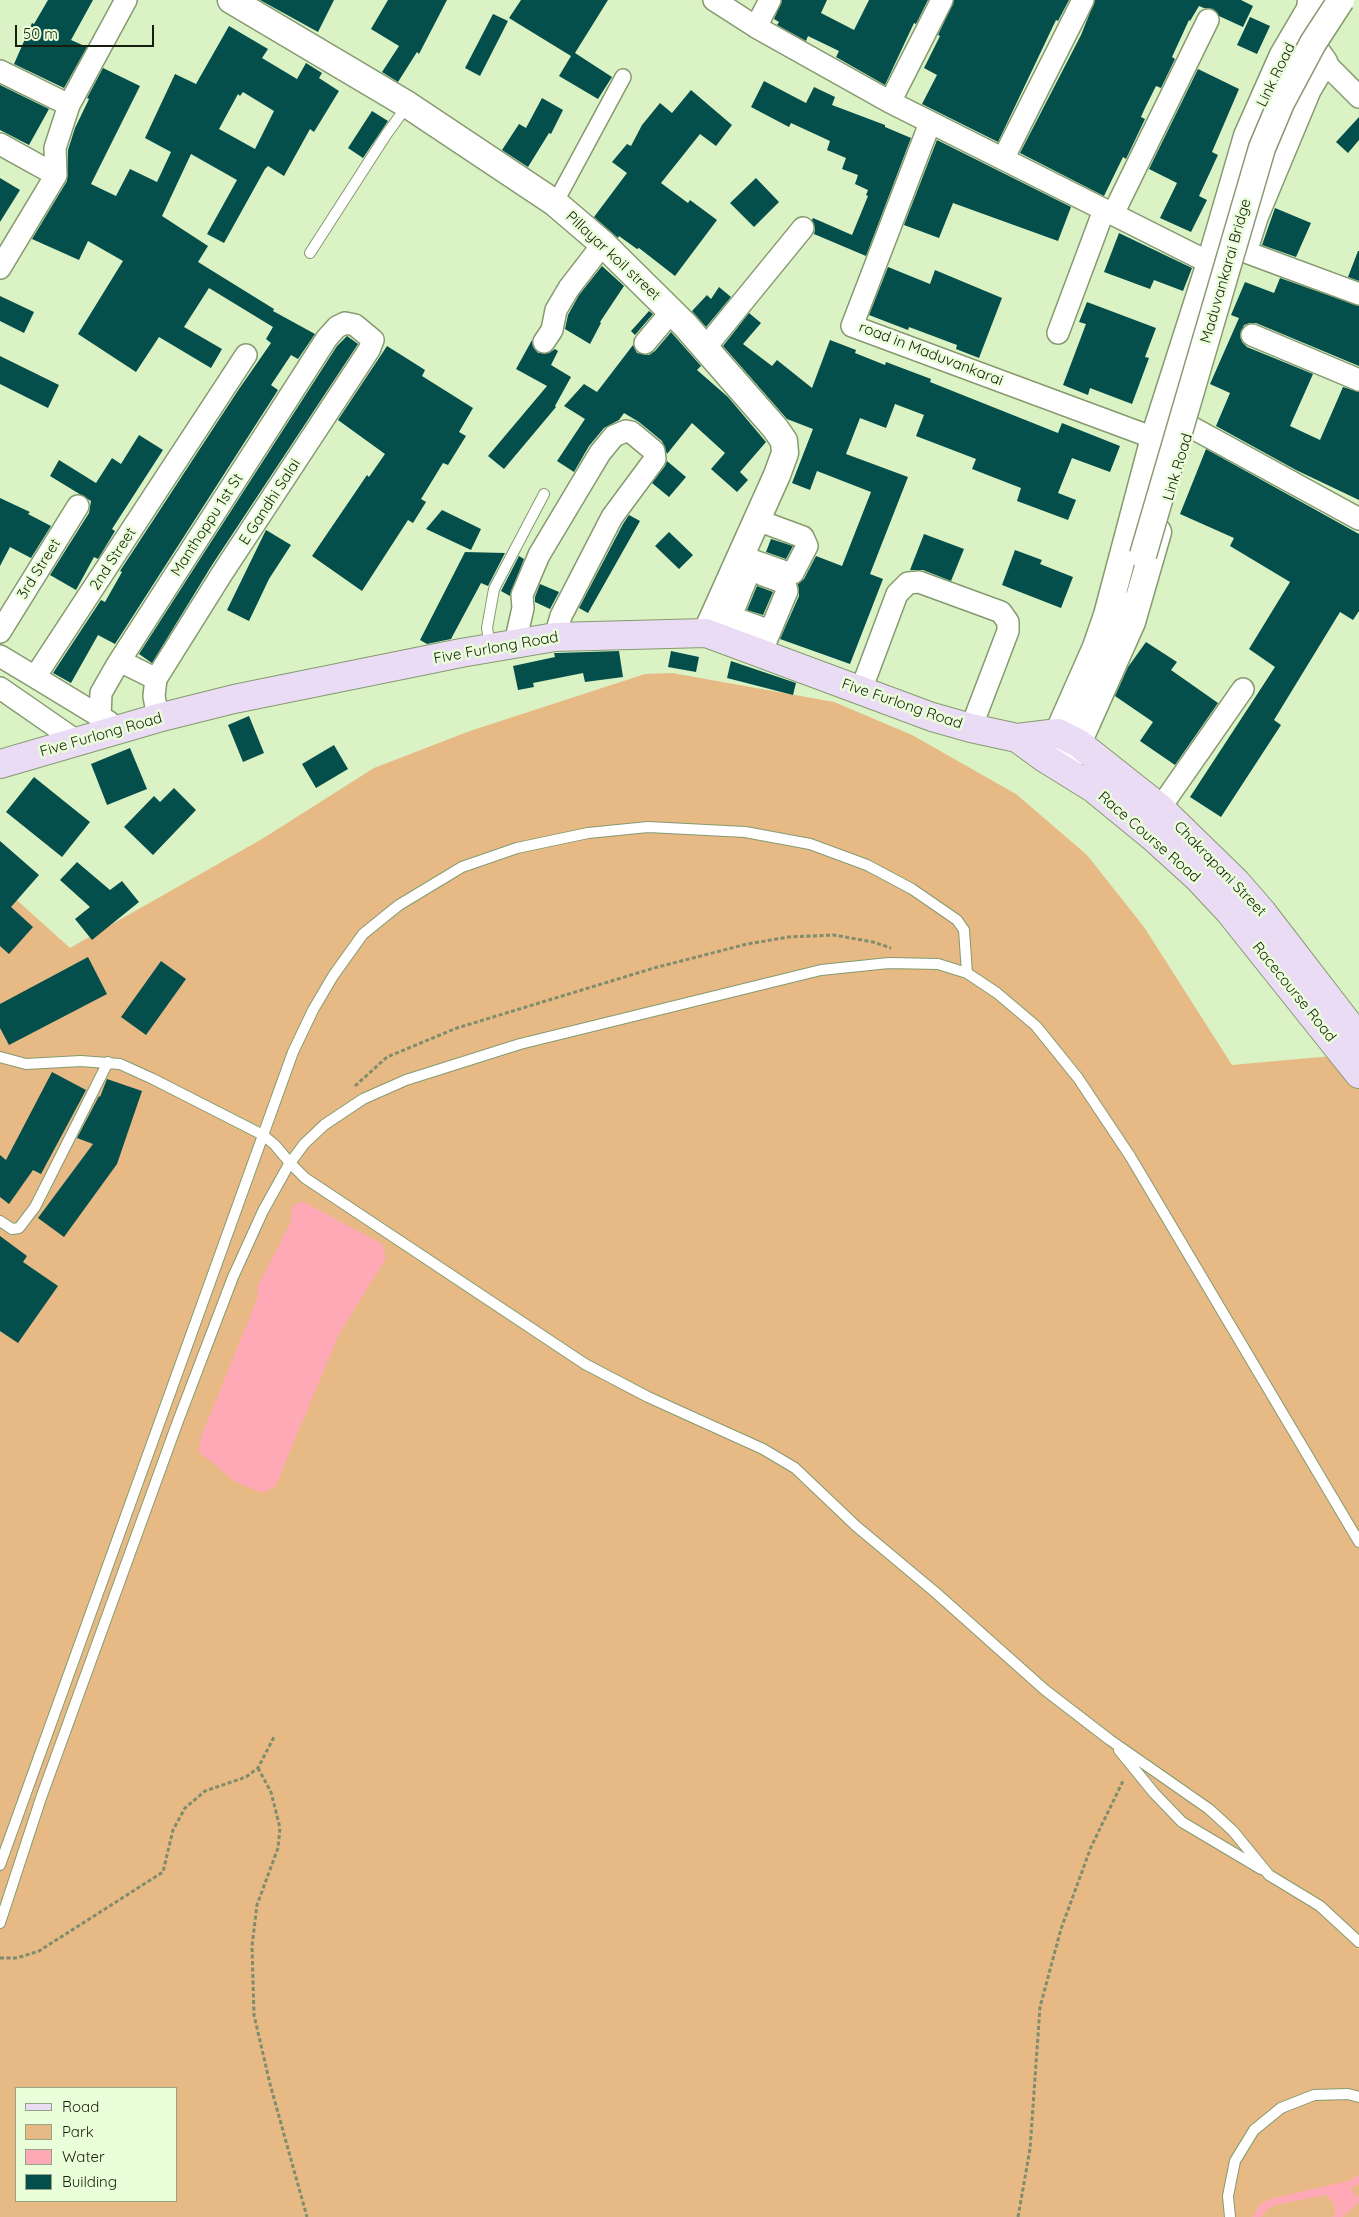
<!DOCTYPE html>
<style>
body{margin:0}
#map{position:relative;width:1359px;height:2217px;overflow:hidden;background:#dbf2c4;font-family:Quicksand,sans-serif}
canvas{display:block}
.legend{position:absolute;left:15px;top:2087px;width:162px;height:115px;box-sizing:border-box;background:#eafed9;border:1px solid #95a487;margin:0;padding:6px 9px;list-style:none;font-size:15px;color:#161e0d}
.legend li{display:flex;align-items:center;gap:10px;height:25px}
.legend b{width:25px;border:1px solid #95a487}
.scale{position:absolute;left:15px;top:25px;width:139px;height:22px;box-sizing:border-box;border:2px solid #161e0d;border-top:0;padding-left:6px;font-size:15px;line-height:18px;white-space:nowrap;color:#161e0d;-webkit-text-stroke:4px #eafed9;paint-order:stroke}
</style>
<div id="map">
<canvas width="1359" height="2217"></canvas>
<ul class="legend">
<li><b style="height:6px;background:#ebdcf6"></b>Road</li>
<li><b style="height:14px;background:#e7b984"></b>Park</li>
<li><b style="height:14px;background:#ffa9b6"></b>Water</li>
<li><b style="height:14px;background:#044f4c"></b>Building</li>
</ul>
<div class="scale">50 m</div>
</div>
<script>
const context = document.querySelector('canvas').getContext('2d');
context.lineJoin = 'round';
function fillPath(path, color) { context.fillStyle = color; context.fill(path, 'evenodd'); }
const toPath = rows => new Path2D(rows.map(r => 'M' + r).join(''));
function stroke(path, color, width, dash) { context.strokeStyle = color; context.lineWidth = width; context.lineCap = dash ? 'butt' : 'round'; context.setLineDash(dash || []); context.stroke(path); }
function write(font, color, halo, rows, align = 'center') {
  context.font = font + ' Quicksand,sans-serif'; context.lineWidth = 5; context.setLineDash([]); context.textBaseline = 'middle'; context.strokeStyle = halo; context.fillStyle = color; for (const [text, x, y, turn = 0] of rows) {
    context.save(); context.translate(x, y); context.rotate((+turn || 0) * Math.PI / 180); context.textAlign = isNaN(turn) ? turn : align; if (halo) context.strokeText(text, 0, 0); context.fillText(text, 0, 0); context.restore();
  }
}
const green = toPath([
 [672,673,834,702,912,735,1016,794,1087,855,1144,927,1232,1065,1332,1056,1359,1089,1359,2217,0,2217,0,885,70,948,262,839,374,768,470,731,645,674],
 [16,2088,176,2088,176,2201,16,2201]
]);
const water = toPath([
 [302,1201,382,1244,386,1258,339,1334,275,1487,262,1493,236,1482,199,1452,201,1437,258,1297,257,1287,291,1222,292,1206],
 [1359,2175,1359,2184,1351,2188,1356,2197,1359,2195,1359,2202,1343,2217,1332,2217,1335,2214,1335,2207,1333,2202,1326,2195,1276,2205,1269,2208,1261,2217,1252,2217,1260,2205,1269,2199,1348,2181]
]);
const building = toPath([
 [48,0,93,0,71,40,87,47,64,88,14,64,32,23,34,24],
 [260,0,334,0,318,32],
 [388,0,447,0,419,54,417,52,398,82,382,72,399,46,371,29],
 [521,0,608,0,575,53,612,77,598,99,559,76,571,56,509,18],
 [782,0,827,0,821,13,854,30,869,0,928,0,916,24,914,23,885,85,836,57,839,51,808,36,806,41,777,25,779,22,774,19],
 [954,0,1069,0,1058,21,1056,20,998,142,922,104,937,75,924,68,940,36,938,35],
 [1095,0,1241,0,1253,6,1243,27,1219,16,1213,9,1204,8,1199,6,1190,21,1189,20,1172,57,1175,59,1161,88,1156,86,1144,110,1141,117,1145,119,1126,159,1123,157,1104,196,1020,153,1081,35],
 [493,14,508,21,480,76,465,68],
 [1250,17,1270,26,1257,54,1237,45],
 [229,26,268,49,262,58,297,79,306,63,322,73,319,78,339,91,314,132,310,129,284,176,268,166,265,169,224,243,207,234,237,180,191,154,162,216,208,246,198,262,274,309,273,311,315,334,298,359,291,355,271,385,278,390,115,644,98,635,71,683,53,673,101,600,105,602,122,572,120,571,239,389,271,343,266,339,273,327,209,288,184,327,222,349,211,368,159,337,136,372,78,334,123,261,88,241,79,260,32,239,67,181,68,150,75,128,89,99,87,98,103,68,140,86,91,184,116,196,130,169,157,182,171,152,145,138,175,74,196,84],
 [243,92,274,111,255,149,219,129,238,94,240,96],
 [1198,69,1239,89,1212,152,1218,155,1199,196,1207,200,1191,232,1160,218,1177,183,1149,169],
 [764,81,806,103,814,87,835,97,832,105,885,125,885,127,911,138,866,256,814,234,815,230,812,220,813,218,852,235,868,196,866,195,868,190,855,184,858,175,842,169,846,158,827,150,830,141,791,123,789,127,751,107],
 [0,85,49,109,29,145,0,130],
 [691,90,732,125,716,146,700,134,661,183,688,203,690,200,717,220,675,276,639,248,637,249,619,236,618,238,594,217,627,173,612,162,627,144,631,146,642,125,660,103,672,113],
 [542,98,563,110,551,134,549,133,528,167,502,150,519,124,526,128],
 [372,111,388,121,363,158,348,148],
 [1359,117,1359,140,1348,153,1336,142],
 [937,140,1071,207,1058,241,953,203,939,238,904,225],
 [0,178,20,190,0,222],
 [756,178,779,202,754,227,730,203],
 [1275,208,1311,223,1296,257,1262,245],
 [1119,233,1192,268,1183,291,1154,280,1150,289,1104,272],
 [1358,251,1359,251,1359,281,1348,277],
 [602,266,624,286,600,322,601,323,590,344,565,329,568,315,579,295],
 [888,267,930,284,935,270,1002,298,979,358,956,349,957,345,909,327,908,330,869,315],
 [1280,278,1359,306,1359,366,1256,323,1250,323,1244,325,1240,336,1242,342,1247,347,1313,374,1290,426,1320,440,1343,387,1359,392,1359,500,1296,470,1216,426,1230,393,1210,384,1239,318,1231,315,1245,282,1274,293],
 [719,287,731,297,706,327,692,311,707,295,711,299],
 [0,296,34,312,24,333,0,321],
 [1087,302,1156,328,1145,357,1149,358,1132,404,1090,388,1088,395,1063,385,1086,324,1079,322],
 [649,311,653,314,635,335,631,331],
 [749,313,761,323,743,344,772,366,777,360,812,388,830,340,856,350,855,353,885,365,886,362,931,379,930,382,1058,433,1062,423,1120,446,1110,472,1072,458,1058,493,1076,500,1068,520,1017,501,1021,488,972,469,976,459,916,436,924,415,895,404,886,428,860,418,846,454,908,477,870,574,883,579,850,664,780,639,799,596,798,584,804,579,816,556,842,566,871,492,817,471,810,490,792,483,813,429,787,419,723,346],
 [671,332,701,366,697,370,728,397,766,442,740,472,748,480,737,492,711,469,725,453,692,423,667,454,662,441,639,422,624,413,619,420,604,428,589,446,574,472,557,461,585,419,564,406,584,384,597,392,633,345,637,353,649,355,655,351],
 [347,336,358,344,212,565,152,663,139,654,337,346],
 [532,340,533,347,538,353,549,353,555,349,558,351,551,365,571,377,555,406,556,407,504,469,488,456,547,386,516,369],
 [387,346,425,370,422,376,473,408,459,432,466,436,448,465,443,463,421,499,426,502,413,523,408,520,362,591,312,556,367,475,369,477,385,454,338,420],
 [0,356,59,385,48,408,0,384],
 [139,435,163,450,112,529,115,531,98,559,94,557,76,590,50,575,89,513,91,501,50,476,59,460,96,483,112,458,121,464],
 [1206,449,1359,534,1359,611,1353,620,1340,612,1274,720,1281,725,1221,817,1190,797,1275,667,1249,649,1290,582,1230,546,1234,538,1180,514],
 [667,461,686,477,669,497,652,483,665,466],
 [0,498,30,512,28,514,51,526,31,558,10,547,0,566],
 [442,510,481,529,471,550,426,529],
 [629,515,640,521,588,613,579,608,623,524],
 [266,530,291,545,269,579,249,621,227,610],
 [669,532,693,555,679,569,655,546],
 [924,534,964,549,951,581,923,570,910,570],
 [771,539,793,546,786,559,766,552],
 [1015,550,1042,560,1040,564,1073,577,1061,608,1002,585],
 [465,552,505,553,488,586,481,583,451,639,427,644,420,640],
 [519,556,524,559,510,596,501,591],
 [540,584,559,592,550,609,535,602,535,597],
 [757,586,773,592,763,615,747,610],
 [1146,642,1177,662,1171,670,1218,703,1175,765,1140,741,1153,722,1115,696,1128,667],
 [619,651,623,677,585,682,583,673,533,683,534,687,518,690,513,666,555,657,554,653,557,653],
 [671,651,699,657,696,672,668,667],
 [731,661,796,683,793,695,727,678],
 [249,716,264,753,243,762,228,725],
 [334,745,348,769,316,788,302,764],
 [130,748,147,789,107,805,91,764],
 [34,777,90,822,62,857,6,812],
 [174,788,196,810,153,855,124,827,154,796,160,802],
 [0,841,39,875,11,907,33,927,9,954,0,946],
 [77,862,110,890,122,881,139,902,92,940,75,919,90,907,60,880],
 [88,957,107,994,9,1045,0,1028,0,1004],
 [161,961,186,979,146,1035,121,1017],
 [52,1072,86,1090,41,1174,33,1170,9,1204,0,1197,0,1155,6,1160],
 [107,1079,142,1091,117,1164,64,1237,38,1218,93,1144,77,1138,99,1096,100,1097],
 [0,1236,27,1256,23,1262,58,1286,18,1343,0,1331]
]);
const path = toPath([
 [355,1086,387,1057,457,1028,654,968,747,944,789,937,834,935,873,942,891,948],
 [258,1768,271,1792,280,1828,278,1848,257,1905,252,1946,254,2015,270,2084,307,2217],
 [0,1958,17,1958,39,1951,163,1872,173,1830,185,1808,205,1791,246,1777,258,1768,275,1735],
 [1018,2217,1030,2149,1040,2007,1061,1929,1091,1847,1124,1779]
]);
const service = toPath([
 [310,253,386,135,407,106],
 [490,647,487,628,494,589,544,494],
 [0,1057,26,1064,81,1061,120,1064,153,1079,263,1135,275,1145,290,1163,305,1178,585,1364,648,1397,763,1449,795,1468,856,1526,935,1592,1045,1690,1110,1740,1209,1809,1233,1831,1269,1875,1320,1906,1359,1942],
 [0,1221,12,1229,19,1228,35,1207,108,1062],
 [1119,1750,1154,1793,1182,1822,1261,1869],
 [0,1865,293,1052,313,1010,333,976,363,934,399,905,462,867,517,848,588,833,648,827,745,832,810,844,867,865,912,889,957,920,964,930,967,973],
 [0,1923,41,1798,178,1421,233,1277,263,1211,288,1166,304,1144,324,1125,363,1099,406,1080,520,1044,821,970,889,963,938,964,967,973,997,993,1036,1026,1078,1078,1130,1156,1359,1542],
 [1230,2217,1228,2196,1235,2161,1254,2130,1281,2108,1314,2095,1348,2094,1359,2097]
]);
const pedestrian = toPath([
 [555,203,623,77]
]);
const minor = toPath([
 [714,0,756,27,890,102,1210,263],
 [756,27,770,0],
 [1324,62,1359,97],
 [0,71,69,105],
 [890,102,942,0],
 [930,123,852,326,1154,438],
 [0,144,56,175],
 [1003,159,1083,0],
 [1113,214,1208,20],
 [1243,251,1359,294],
 [0,268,56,175,55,148,69,105,126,0],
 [1058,333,1104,210],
 [1252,335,1359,380],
 [544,342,552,330,556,310,569,288,603,244],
 [645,343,671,312],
 [705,348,803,228],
 [1191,427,1359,519],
 [740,556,788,573,793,573,807,546,803,537,757,520],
 [731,617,770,631],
 [0,632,78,506],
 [722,638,750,570],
 [515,643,523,608,522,595,539,555,600,453,614,436,626,431,631,432,654,451,655,459,612,517,561,616,555,637],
 [761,653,787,591,786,587,782,582,763,575],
 [0,656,35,677],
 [120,661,156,679],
 [0,688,78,742],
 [861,690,897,594,908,583,919,582,1001,612,1008,622,1008,631,971,728],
 [100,717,101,693,117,665,327,338,337,327,345,323,355,325,373,340,369,350,223,572,156,679,154,696,158,718],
 [109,722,35,677,246,355],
 [1160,808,1243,689]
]);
const tertiary = toPath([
 [231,0,408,105,555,203,603,244,685,325,775,428,784,441,785,453,777,475,706,633],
 [1247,241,1255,216,1308,89,1324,62,1300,29],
 [1107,615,1154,438,1210,263,1247,136,1283,55,1310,9,1311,0],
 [1132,622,1158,532],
 [1046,752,1058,733,1096,647,1107,615,1116,600],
 [1064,769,1078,743,1132,622,1135,605]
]);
const secondary = toPath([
 [1017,738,1043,757,1093,788,1154,838,1198,878,1229,911,1359,1074],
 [0,764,158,718,234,699,461,653,555,637,706,633,932,717,971,728,1017,738,1058,733,1078,743,1160,808,1236,882,1262,912,1359,1038]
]);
const tertiaryBridge = toPath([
 [1143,555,1262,148,1281,103,1313,43,1341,0]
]);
const streetNames = [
 ["Link Road",1276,75,-64],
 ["Pillayar koil street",613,256,43],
 ["Maduvankarai Bridge",1226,271,-74],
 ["road in Maduvankarai",931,354,21],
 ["Link Road",1178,467,-73],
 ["E Gandhi Salai",270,502,-57],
 ["Manthoppu 1st St",207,525,-57],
 ["2nd Street",113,559,-57],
 ["3rd Street",39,569,-58],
 ["Five Furlong Road",496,648,-10],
 ["Five Furlong Road",902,704,19],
 ["Five Furlong Road",101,735,-16],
 ["Race Course Road",1149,837,41],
 ["Chakrapani Street",1220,869,46],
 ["Racecourse Road",1294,992,51]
];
fillPath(green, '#e7b984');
fillPath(water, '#ffa9b6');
fillPath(building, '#044f4c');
stroke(service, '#859a6f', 12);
stroke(pedestrian, '#859a6f', 18);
stroke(minor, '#859a6f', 24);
stroke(tertiary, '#859a6f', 29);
stroke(secondary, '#859a6f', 30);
stroke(path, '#7d8d6d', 3, [4, 2.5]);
stroke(service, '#fff', 10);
stroke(pedestrian, '#fff', 15);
stroke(minor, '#fff', 21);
stroke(tertiary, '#fff', 26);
stroke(secondary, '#ebdcf6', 28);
stroke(tertiaryBridge, '#859a6f', 29, []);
stroke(tertiaryBridge, '#fff', 26);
write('15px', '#161e0d', '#eafed9', streetNames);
</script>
